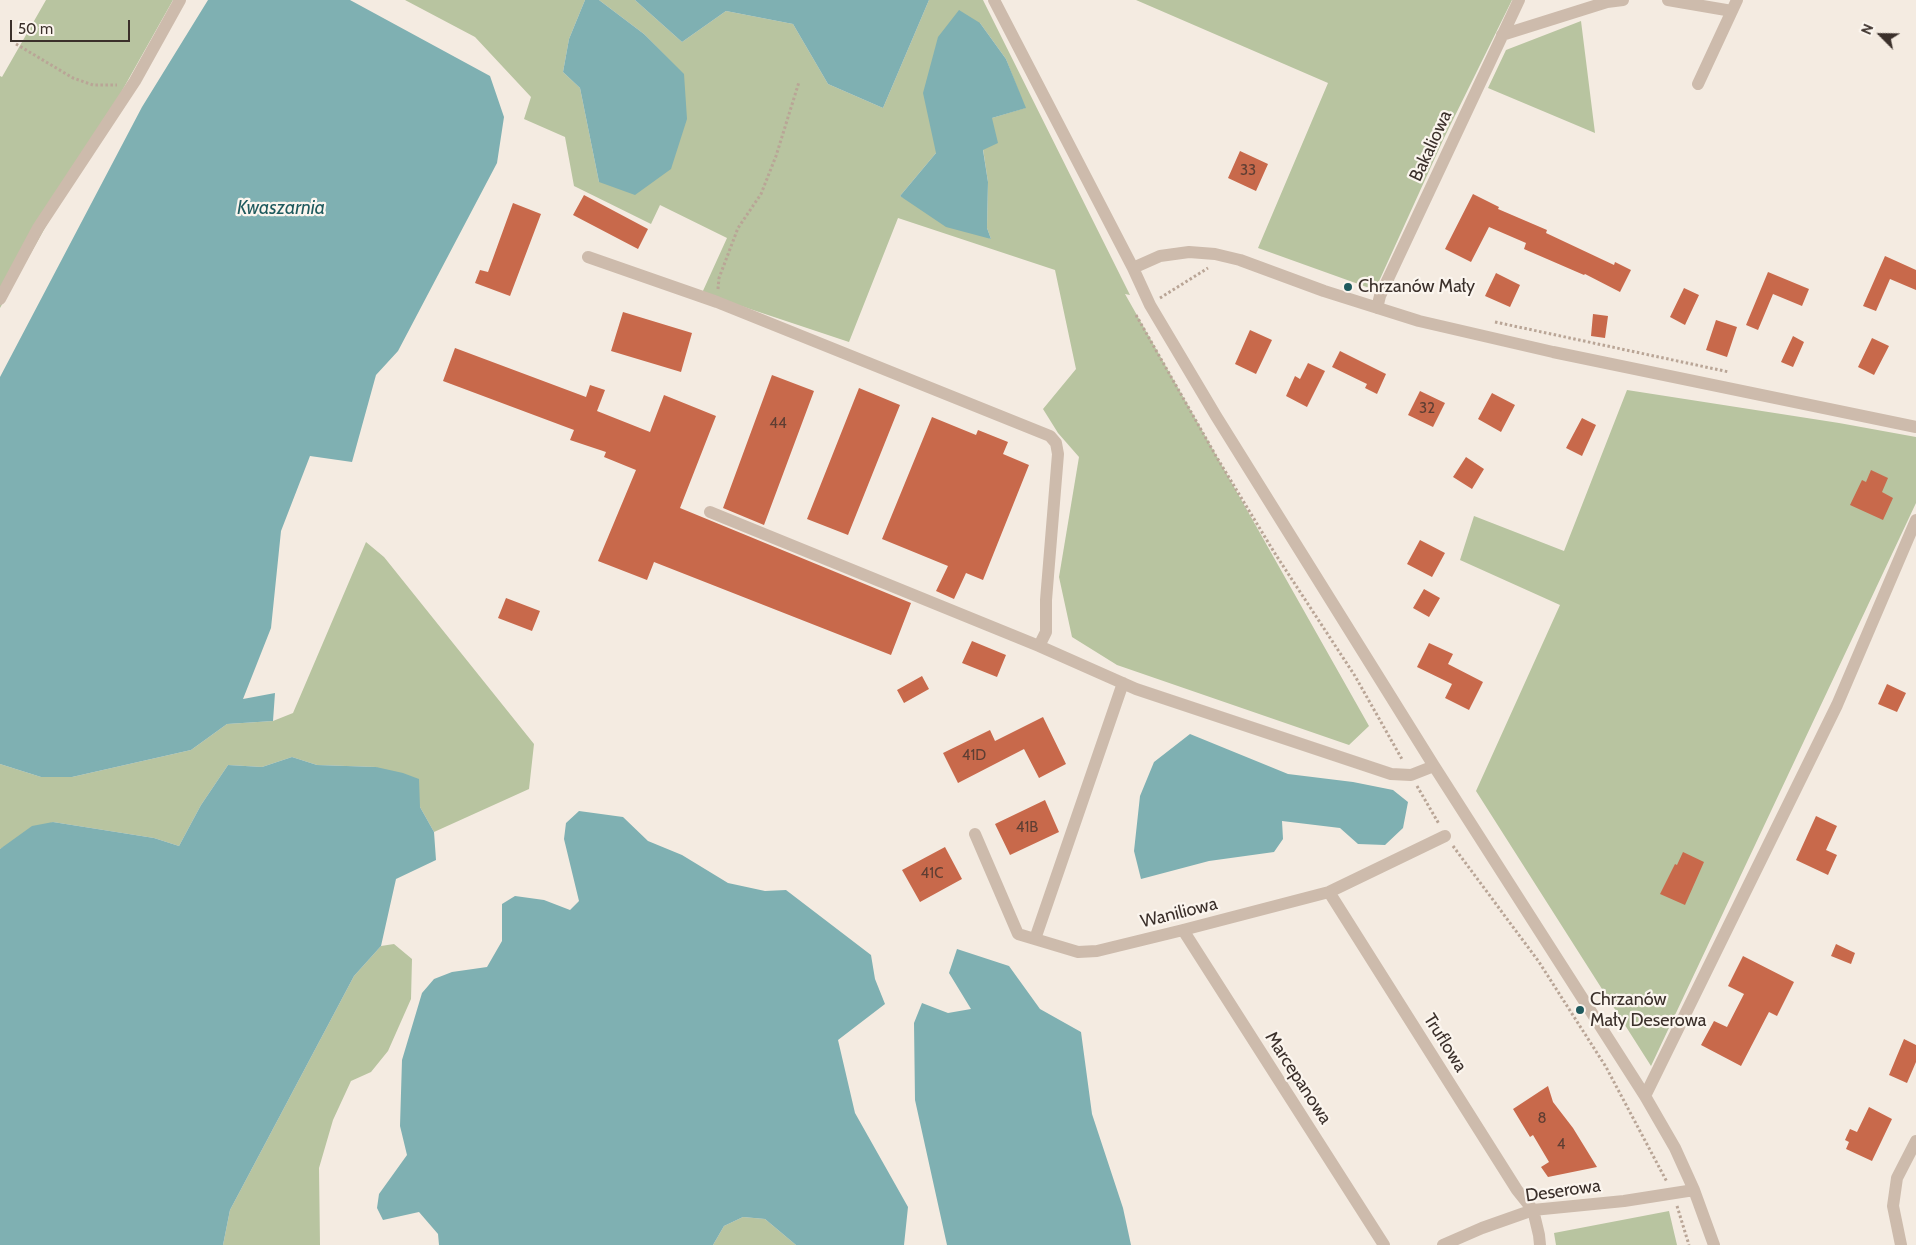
<!DOCTYPE html>
<meta charset="utf-8">
<style>
body{margin:0}
#map{position:relative;width:1916px;height:1245px;overflow:hidden;background:#f4ebe1;font-family:Cabin,sans-serif}
canvas{display:block}
.north{position:absolute;left:1856px;top:10px;width:50px;height:50px;-webkit-text-stroke:4px #fbf5ee;paint-order:stroke;rotate:293deg;font-size:14px;font-weight:700;line-height:20px;text-align:center;color:#3b302b}
.north::after{content:'';display:block;margin:auto;width:18px;height:22px;background:#3b302b;clip-path:polygon(50% 0,100% 100%,50% 72%,0 100%)}
.scale{position:absolute;left:10px;top:20px;width:120px;height:22px;box-sizing:border-box;border:2px solid #3b302b;border-top:0;padding-left:6px;font-size:15px;line-height:18px;white-space:nowrap;color:#3b302b;-webkit-text-stroke:4px #fbf5ee;paint-order:stroke}
</style>
<div id="map">
<canvas width="1916" height="1245"></canvas>
<div class="north">N</div>
<div class="scale">50 m</div>
</div>
<script>
const context = document.querySelector('canvas').getContext('2d');
context.lineJoin = 'round';
function fillPath(path, color) { context.fillStyle = color; context.fill(path, 'evenodd'); }
const toPath = rows => new Path2D(rows.map(r => 'M' + r).join(''));
function stroke(path, color, width, dash) { context.strokeStyle = color; context.lineWidth = width; context.lineCap = dash ? 'butt' : 'round'; context.setLineDash(dash || []); context.stroke(path); }
function write(font, color, halo, rows, align = 'center') {
  context.font = font + ' Cabin,sans-serif'; context.lineWidth = 4.5; context.setLineDash([]); context.textBaseline = 'middle'; context.strokeStyle = halo; context.fillStyle = color; for (const [text, x, y, turn = 0] of rows) {
    context.save(); context.translate(x, y); context.rotate((+turn || 0) * Math.PI / 180); context.textAlign = isNaN(turn) ? turn : align; if (halo) context.strokeText(text, 0, 0); context.fillText(text, 0, 0); context.restore();
  }
}
const green = toPath([
 [46,0,173,0,0,308,0,76,2,77],
 [405,0,585,0,569,39,563,72,580,88,599,182,684,75,644,34,599,0,635,0,682,42,726,11,793,24,828,84,883,108,929,0,983,0,1130,295,1125,294,1369,726,1349,745,1117,665,1072,637,1059,577,1079,457,1058,433,1043,409,1076,369,1055,270,898,218,849,342,702,293,727,238,660,205,651,224,574,186,565,137,524,119,531,97,475,37],
 [980,23,1006,59,1025,108,992,118,983,149,988,182,987,228,991,239,900,196,936,153],
 [1136,0,1512,0,1444,138,1375,290,1258,248,1328,83],
 [1581,21,1595,133,1488,88,1506,50],
 [1627,390,1839,423,1916,437,1916,503,1651,1066,1476,791,1560,605,1460,560,1474,516,1564,551],
 [366,542,384,557,534,744,529,789,434,832,420,807,376,767,317,765,292,757,262,767,228,765,201,805,179,846,154,838,53,822,0,849,0,764,41,777,72,777,191,750,227,724,273,721,293,713],
 [394,944,412,959,411,999,388,1051,371,1072,351,1081,333,1120,319,1168,320,1245,223,1245,230,1210,354,976,381,946],
 [1669,1211,1677,1245,1556,1245,1554,1233],
 [743,1217,765,1219,796,1245,713,1245,724,1226]
]);
const water = toPath([
 [208,0,350,0,490,76,504,117,497,163,398,351,376,375,352,462,310,456,281,531,271,628,243,699,275,693,273,721,227,724,191,750,72,777,41,777,0,764,0,377,142,107],
 [585,0,599,0,644,34,684,74,687,119,671,169,635,195,599,182,580,88,563,72,569,39],
 [635,0,929,0,883,108,828,84,793,24,726,11,682,42],
 [959,10,980,23,1006,59,1026,108,992,118,998,143,983,150,988,182,987,228,991,239,946,227,900,196,936,153,923,93,938,37],
 [1190,734,1288,774,1353,782,1393,790,1408,802,1403,828,1385,845,1358,844,1340,828,1282,821,1283,839,1274,852,1209,861,1141,879,1134,851,1140,796,1154,762],
 [292,757,317,765,376,767,403,773,419,779,420,807,434,832,436,860,396,879,381,946,354,976,230,1210,223,1245,0,1245,0,849,32,826,53,822,154,838,179,846,201,805,228,765,262,767],
 [579,811,623,817,648,841,682,855,728,883,765,891,786,890,871,955,875,979,885,1004,838,1040,855,1113,908,1207,904,1245,796,1245,765,1219,743,1217,724,1226,713,1245,439,1245,438,1234,419,1212,383,1220,377,1208,379,1194,407,1155,400,1126,402,1060,422,993,434,979,452,972,487,967,502,941,502,904,515,896,544,900,570,910,579,901,564,839,566,823],
 [957,949,1009,966,1040,1009,1081,1032,1092,1114,1123,1208,1131,1245,947,1245,915,1100,914,1023,922,1003,948,1013,971,1009,949,973]
]);
const building = toPath([
 [1240,151,1268,164,1256,191,1228,178],
 [1473,194,1499,207,1498,209,1547,230,1546,233,1614,265,1615,262,1631,270,1620,292,1585,274,1584,275,1524,249,1526,243,1489,227,1471,262,1445,249],
 [584,195,648,229,638,249,573,215],
 [513,203,541,214,510,296,475,283,480,270,488,272],
 [1885,256,1916,270,1916,290,1890,279,1876,311,1863,306],
 [1768,272,1809,289,1802,306,1773,294,1758,330,1746,325],
 [1496,273,1520,285,1510,307,1485,296],
 [1684,288,1699,295,1685,325,1670,317],
 [623,312,692,333,681,372,611,351],
 [1593,314,1608,316,1605,338,1591,336],
 [1716,320,1737,327,1727,357,1706,350],
 [1250,330,1272,340,1256,374,1235,364],
 [1793,336,1804,342,1793,367,1781,362],
 [1872,338,1889,346,1874,375,1858,367],
 [455,348,586,397,590,385,605,390,597,411,650,432,664,395,716,416,680,508,911,603,891,655,654,562,647,580,598,561,636,470,604,457,606,452,570,440,574,430,443,381],
 [1340,351,1386,374,1377,394,1365,388,1367,384,1332,367],
 [1308,363,1325,371,1307,407,1286,396,1295,376,1300,379],
 [772,375,814,391,764,525,723,508],
 [859,388,900,405,848,535,807,519],
 [1420,391,1445,403,1433,427,1408,415],
 [1492,393,1515,405,1501,432,1478,419],
 [932,417,976,435,978,430,1008,442,1003,454,1029,465,983,580,966,573,954,599,936,591,948,566,882,539],
 [1582,418,1596,425,1582,456,1566,448],
 [1466,457,1484,469,1472,489,1453,477],
 [1871,470,1888,478,1882,492,1893,498,1883,520,1850,505,1862,480,1866,482],
 [1420,540,1445,553,1432,577,1407,564],
 [1424,589,1440,598,1429,617,1413,608],
 [506,598,540,611,532,631,498,618],
 [972,641,1006,655,997,677,962,663],
 [1429,643,1453,654,1448,664,1483,682,1469,710,1445,698,1452,684,1417,667],
 [922,676,929,689,904,703,897,690],
 [1887,684,1906,693,1897,712,1878,704],
 [1043,717,1066,764,1039,778,1024,749,958,783,943,753,990,730,995,741],
 [1045,800,1059,832,1010,855,995,824],
 [1816,816,1837,826,1826,850,1837,855,1828,875,1796,860],
 [945,847,962,879,920,902,902,870],
 [1683,852,1704,862,1685,905,1660,894,1675,864,1677,865],
 [1836,944,1855,953,1851,964,1831,956],
 [1743,956,1794,982,1777,1016,1769,1012,1741,1066,1701,1045,1714,1021,1727,1027,1744,994,1728,986],
 [1904,1039,1916,1045,1916,1062,1907,1083,1889,1075],
 [1548,1086,1553,1102,1573,1128,1597,1167,1548,1177,1541,1167,1549,1162,1533,1135,1530,1137,1513,1109],
 [1869,1107,1892,1119,1872,1161,1846,1149,1849,1142,1845,1140,1850,1129,1857,1132]
]);
const path = toPath([
 [16,44,73,78,93,85,117,85],
 [718,289,719,278,738,228,761,194,776,156,799,82],
 [1160,298,1208,268],
 [1136,315,1216,456,1274,552,1355,676,1403,761],
 [1495,322,1729,372],
 [1417,786,1439,824],
 [1453,846,1539,962,1606,1067,1667,1182],
 [1677,1206,1689,1245]
]);
const minor = toPath([
 [994,0,1133,268,1150,305,1216,416,1434,766,1645,1096,1675,1148,1694,1190,1714,1245],
 [1668,0,1732,11],
 [1502,35,1607,2,1623,0],
 [1698,84,1737,0],
 [588,257,717,302,1050,436,1056,443,1058,454,1046,600,1046,632,1039,646],
 [1133,268,1160,256,1189,252,1215,254,1240,260,1324,291,1419,321,1553,352,1916,427],
 [0,299,38,228,135,81,180,0],
 [1377,308,1380,296,1519,0],
 [710,512,1039,646,1136,689,1391,774,1411,775,1434,766],
 [975,834,1018,934,1078,952,1097,951,1183,930,1329,892,1445,836],
 [1329,892,1517,1190,1533,1210,1539,1235,1540,1245],
 [1183,930,1384,1245],
 [1035,939,1123,683],
 [1645,1096,1837,705,1916,520],
 [1443,1245,1482,1228,1533,1210,1624,1201,1694,1190],
 [1901,1245,1893,1206,1897,1178,1916,1141]
]);
const markers = [
 [1348,287,5,"#1f5a5e"],
 [1580,1010,5,"#1f5a5e"]
];
const numberNames = [
 ["33",1248,171],
 ["32",1427,409],
 ["44",778,424],
 ["41D",974,756],
 ["41B",1027,828],
 ["41C",932,874],
 ["8",1542,1119],
 ["4",1561,1145]
];
const streetNames = [
 ["Bakaliowa",1431,146,-65],
 ["Waniliowa",1179,913,-14],
 ["Truflowa",1445,1043,58],
 ["Marcepanowa",1298,1078,57],
 ["Deserowa",1563,1191,-8]
];
const poiNames = [
 ["Chrzanów Mały",1358,287],
 ["Chrzanów",1590,1000],
 ["Mały Deserowa",1590,1021]
];
const waterNames = [
 ["Kwaszarnia",281,208]
];
fillPath(green, '#b8c4a0');
fillPath(water, '#7fb0b2');
fillPath(building, '#c8694b');
stroke(path, '#b9a596', 3, [2.5, 2.5]);
stroke(minor, '#cdbbac', 12);
for (const [x, y, r, color] of markers) { const dot = new Path2D(); dot.arc(x, y, r, 0, 2 * Math.PI); context.fillStyle = color; context.fill(dot); stroke(dot, '#fbf5ee', 2); }
write('15px', '#5e3e33', null, numberNames);
write('18px', '#3b302b', '#fbf5ee', streetNames);
write('18px', '#3b302b', '#fbf5ee', poiNames, 'left');
write('italic 19px', '#1f5a5e', '#fbf5ee', waterNames);
</script>
